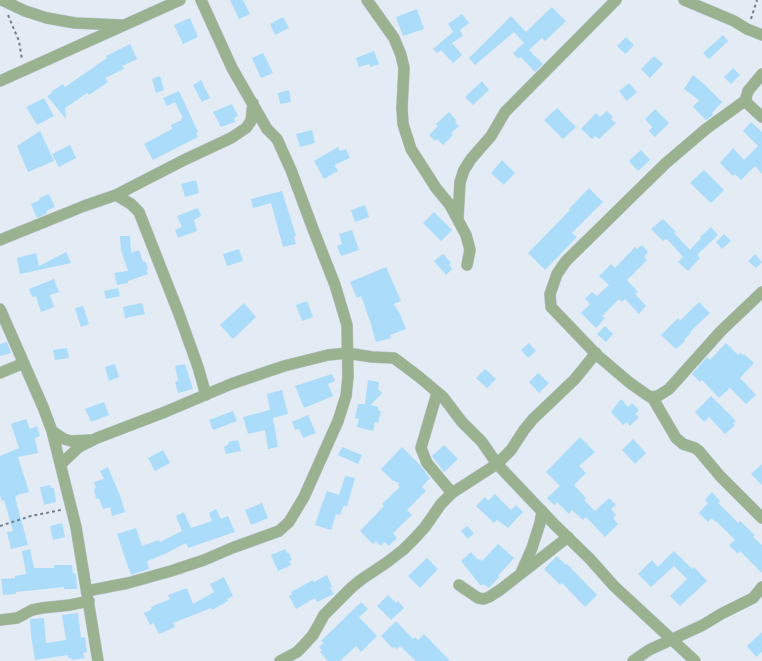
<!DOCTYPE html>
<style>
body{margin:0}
canvas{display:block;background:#e3ebf5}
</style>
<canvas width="762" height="661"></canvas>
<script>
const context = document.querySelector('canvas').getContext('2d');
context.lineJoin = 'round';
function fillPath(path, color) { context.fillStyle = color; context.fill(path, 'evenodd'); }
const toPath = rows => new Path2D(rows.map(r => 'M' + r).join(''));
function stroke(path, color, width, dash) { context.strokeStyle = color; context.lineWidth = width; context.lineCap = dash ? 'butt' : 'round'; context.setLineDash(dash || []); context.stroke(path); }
const building = toPath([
 [230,0,243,0,250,14,239,19],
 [552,7,566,21,545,41,542,38,529,50,543,64,535,72,521,57,518,59,513,53,524,43,514,32,475,65,469,58,511,16,526,32],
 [417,9,424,29,403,36,396,17],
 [462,14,469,23,460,30,463,36,452,43,462,55,453,63,441,50,437,53,433,49,453,32,448,24],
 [283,17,289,28,275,35,270,24],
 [190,18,198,37,183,44,174,25],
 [723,35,728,41,709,59,703,53],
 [626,37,634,45,625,54,617,46],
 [130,44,137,59,122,66,124,69,105,78,108,82,89,95,87,93,65,108,66,119,47,96,52,93,51,92,63,84,65,87,107,58,106,56],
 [374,51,379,64,371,67,369,64,359,67,356,58],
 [263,53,273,73,261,78,252,58],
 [654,56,663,64,650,78,641,69],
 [733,68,740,75,731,84,724,77],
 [693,75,705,85,722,102,712,113,713,115,706,120,693,107,699,100,684,89],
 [160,76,164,90,156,93,152,79],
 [201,80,210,98,202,102,193,85],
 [482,81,489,90,473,105,465,97],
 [629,83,637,92,627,101,619,91],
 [289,90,291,102,280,104,278,93],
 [179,91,198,132,196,133,198,137,153,160,144,144,172,129,171,125,182,120,181,118,183,118,175,102,167,106,163,98],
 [44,98,54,116,37,125,26,107],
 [232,104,238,116,234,118,235,122,221,127,213,112],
 [557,108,576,127,563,139,544,120],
 [655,109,669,123,655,137,649,131,652,127,645,119],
 [607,111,613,117,611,119,616,123,599,139,595,136,592,139,581,129,596,113,600,117],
 [449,112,456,120,455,122,459,126,451,133,453,135,443,145,437,139,435,141,429,135,438,126,436,124],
 [751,122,762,132,762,174,755,166,741,180,735,174,733,176,720,163,733,148,744,160,758,146,743,131],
 [312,130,315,143,300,147,296,134],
 [40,131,54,161,28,172,17,146],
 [70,145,76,158,59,167,52,154],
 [338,147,340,151,346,149,350,158,334,165,338,171,324,179,314,161],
 [641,150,650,160,638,171,629,161],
 [502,160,515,173,504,185,491,173],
 [704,170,724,190,711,203,690,183],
 [196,180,199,193,185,197,181,184],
 [589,188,603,202,572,233,577,237,545,270,528,253,570,210,569,209],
 [282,191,296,236,294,237,296,244,283,247,271,203,253,208,251,199],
 [49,194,55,207,46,211,47,213,37,218,31,204,40,200,39,198],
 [365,205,369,217,355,222,351,210],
 [198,208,201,216,194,220,197,231,178,238,175,230,182,227,177,216],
 [434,212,452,230,441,241,423,223],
 [663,219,676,232,674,233,690,250,701,238,700,237,711,227,718,235,697,255,700,258,688,271,678,262,683,257,668,240,665,239,663,241,651,229],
 [352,230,359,250,341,256,337,246,342,244,339,234],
 [724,234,731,241,722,249,716,242],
 [120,236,130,236,131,253,139,250,143,262,146,262,148,270,146,270,148,274,128,281,128,283,117,285,114,273,128,271,121,250],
 [642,245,648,252,644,257,647,260,627,280,638,292,635,294,646,306,639,314,625,299,622,302,619,299,602,316,605,318,596,328,581,313,590,304,585,299,592,292,597,296,609,285,599,276,611,264,615,268,635,247,637,249],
 [239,249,243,261,227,266,223,254],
 [66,252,71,263,20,274,17,258,36,253,39,266],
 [443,254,451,263,449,264,452,269,446,275,434,261],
 [755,254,762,262,756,268,748,261],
 [386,267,401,301,394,304,400,314,406,329,390,335,391,338,376,342,370,321,361,296,357,298,350,282],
 [54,279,59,292,50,295,54,307,41,312,36,296,32,297,29,289],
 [118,288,120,296,106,299,104,291],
 [307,301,313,317,302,321,296,305],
 [699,302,710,313,690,332,691,333,684,340,685,341,676,349,661,335,678,318,680,321],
 [142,303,145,314,125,318,123,307],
 [244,303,256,317,233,339,220,325],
 [83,306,89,324,81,327,75,308],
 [605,326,613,334,606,342,597,334],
 [7,342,11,353,0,356,0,344],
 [529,343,536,351,528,358,521,350],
 [726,343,738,355,740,353,743,355,744,354,754,363,740,378,756,395,746,404,730,388,719,398,702,380,700,382,692,374,707,357,710,360],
 [67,348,69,358,55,360,53,350],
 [115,364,119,377,109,381,105,367],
 [185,364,193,389,178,393,175,382,178,381,175,366],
 [485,369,496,379,487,388,476,378],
 [538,373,549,383,539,393,529,382],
 [332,374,335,381,328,384,333,396,304,408,295,386],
 [368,380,379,382,378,389,382,393,371,405,378,407,378,410,381,411,378,423,375,422,373,431,357,427,359,419,355,418,358,404,365,404],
 [282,390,288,414,273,418,278,447,268,449,265,430,248,434,243,417,270,410,267,394],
 [711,396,736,421,733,424,735,425,725,434,709,417,704,422,695,412],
 [621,399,628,407,632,403,639,410,635,414,639,417,630,426,627,422,623,425,611,412],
 [104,402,109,415,91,422,85,409],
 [233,411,237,421,213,430,209,420],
 [308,415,316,433,303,438,299,429,295,430,292,422],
 [26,419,30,429,37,426,40,436,35,438,38,453,18,457,29,492,17,495,17,496,15,497,28,545,11,549,7,532,13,531,4,500,2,501,0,495,0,456,19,448,11,424],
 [580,437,595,452,579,466,586,473,574,485,586,498,584,500,595,511,609,498,616,505,611,509,616,515,613,518,618,524,605,537,586,517,583,520,572,510,569,514,557,502,554,505,547,498,560,486,546,472],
 [633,439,646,453,635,464,622,450],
 [238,440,241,451,226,454,224,447,229,444,228,442],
 [444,445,458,459,444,472,432,456],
 [342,447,362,455,358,464,338,455],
 [402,447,420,465,430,478,422,487,426,491,407,510,412,515,393,533,397,538,389,546,384,542,381,546,376,541,373,544,360,531,384,506,382,504,400,487,398,485,399,483,392,480,381,469],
 [163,450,170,463,155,471,148,458],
 [762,464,762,485,751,474],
 [108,467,121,498,125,512,112,516,110,507,103,509,99,498,96,499,94,489,96,488,94,482,104,479,100,471],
 [345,476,355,478,347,507,344,505,340,515,336,514,331,530,315,525,322,504,327,491,339,495],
 [50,485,51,488,54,488,56,502,44,505,40,487],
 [712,492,720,501,718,503,738,523,740,521,755,535,753,537,762,545,762,573,740,551,738,554,729,545,735,540,717,522,716,522,711,518,708,522,699,513,708,503,705,500],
 [495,494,511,510,516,505,523,512,508,528,497,520,494,523,476,506,485,497,488,501],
 [262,503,268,518,251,525,245,510],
 [216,509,221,519,228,516,235,532,188,548,186,543,165,554,147,561,149,569,131,575,117,534,136,528,142,546,159,540,160,542,182,531,176,516,184,512,191,528,212,521,209,513],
 [62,523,65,537,53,540,50,526],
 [467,526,474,533,468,539,461,531],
 [498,544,514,558,498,576,499,577,489,588,483,584,481,586,461,561,471,552,478,560,480,559,482,561],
 [30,549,34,568,54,568,54,565,72,565,73,573,76,574,77,589,64,589,64,587,16,592,16,594,3,595,1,579,15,578,15,576,26,574,22,551],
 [285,549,287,553,289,553,292,560,289,561,291,565,278,571,271,555],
 [674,551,692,569,694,567,707,581,680,606,670,596,687,579,674,566,651,587,638,574,652,560,658,567],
 [557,556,566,565,567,564,597,595,585,607,562,583,560,585,544,569],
 [427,558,438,569,420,588,408,576],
 [327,575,332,587,330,587,334,594,317,602,315,598,296,609,289,596,292,594,291,592,313,580,314,582],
 [224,577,233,596,227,599,228,601,212,610,211,608,173,623,175,627,159,634,153,623,150,625,144,613,152,609,151,607,170,599,168,595,187,588,193,604,214,592,210,584],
 [388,595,396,603,398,601,404,608,391,620,377,606],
 [361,602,368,609,359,617,377,636,361,652,356,646,340,661,328,661,320,652,322,650,319,647,324,643,321,641],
 [78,613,81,638,85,637,87,652,83,653,85,658,72,660,71,658,68,658,68,655,35,660,31,635,30,619,44,618,46,643,66,640,62,615],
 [396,621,413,639,415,637,418,640,424,634,450,661,416,661,400,646,397,649,394,647,392,648,381,636],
 [762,632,762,652,756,657,747,646]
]);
const path = toPath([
 [8,15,19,41,22,60],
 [751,19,757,0],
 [0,526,31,516,61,510]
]);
const street = toPath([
 [2,0,25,11,47,18,75,23,121,25],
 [367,0,394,38,401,55,404,68,402,108,403,124,411,149,436,188,450,205,466,235,470,250,467,265],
 [684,0,734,21,747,29,762,35],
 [762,74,748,91,746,98,747,103,762,117],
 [0,81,180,0],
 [746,100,706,129,666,163,566,261,557,274,550,294,551,307,597,355,630,383,650,397,658,396,669,389,721,331,762,292],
 [116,195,131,204,139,212,179,314,198,367,206,395],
 [458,218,460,182,464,170,471,159,491,136,505,112,616,0],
 [0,240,84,206,116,195,184,160,231,138,246,128,251,121,253,103],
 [0,309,43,407,52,431,76,527,98,661],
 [0,373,24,363],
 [437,393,421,448,427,463,452,493],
 [652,397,676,438,683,444,695,448,699,451,720,476,762,518],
 [52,431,64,439,71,441,90,440],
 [61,464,79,447,97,438,165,412,231,384,284,366,328,355,338,354,347,353,372,357,394,358,418,376,443,397,462,422,482,442,497,464,555,525,590,559,614,586,695,661],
 [521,573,532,548,540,523,542,511],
 [459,585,478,598,484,599,489,597,500,590,568,537],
 [87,591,128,583,171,571,204,560,232,548,279,531,289,522,304,497,338,421,346,396,348,377,347,325,335,285,313,229,291,170,277,139,267,129,232,68,201,0],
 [0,620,17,618,32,610,42,608,70,605,89,601],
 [280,661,297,652,303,646,313,635,324,615,352,587,362,579,386,563,403,550,415,538,425,527,441,504,452,493,497,464,511,450,524,430,533,419,575,379,596,353],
 [633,661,649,650,703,625,721,614,753,598,762,587]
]);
fillPath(building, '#abdcfa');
stroke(street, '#bcc6d1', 12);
stroke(path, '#747f8d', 2, [3, 3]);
stroke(street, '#9ab28f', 11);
</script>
